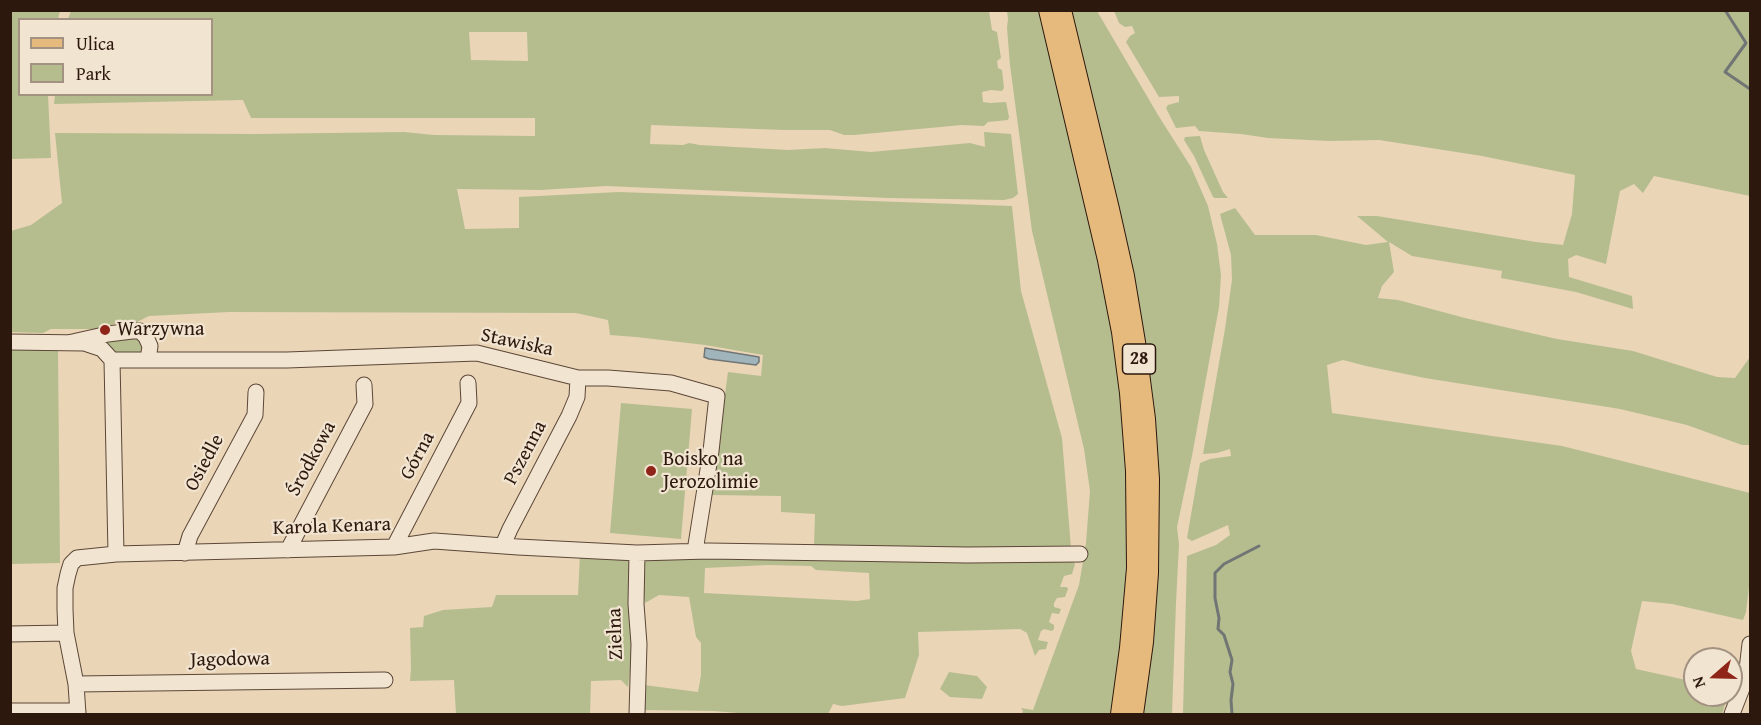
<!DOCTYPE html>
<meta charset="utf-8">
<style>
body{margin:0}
#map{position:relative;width:1761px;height:725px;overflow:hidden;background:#ead5b7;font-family:"Gentium Book Plus",serif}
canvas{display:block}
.frame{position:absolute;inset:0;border:12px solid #2d180d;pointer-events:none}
.legend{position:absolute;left:18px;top:18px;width:195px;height:78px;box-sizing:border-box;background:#f1e4d0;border:2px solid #a39282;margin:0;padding:8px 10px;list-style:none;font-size:18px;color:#2d180d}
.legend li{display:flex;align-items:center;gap:12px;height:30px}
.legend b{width:30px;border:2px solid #a39282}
.north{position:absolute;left:1683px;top:647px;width:60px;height:60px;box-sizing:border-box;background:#f1e4d0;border:2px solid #a39282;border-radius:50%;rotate:250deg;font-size:16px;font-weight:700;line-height:24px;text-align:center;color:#2d180d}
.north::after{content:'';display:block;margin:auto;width:21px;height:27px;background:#8f2418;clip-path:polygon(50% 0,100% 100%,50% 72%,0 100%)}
</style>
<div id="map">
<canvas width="1761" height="725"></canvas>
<div class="frame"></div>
<ul class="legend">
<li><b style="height:8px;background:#e5ba7c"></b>Ulica</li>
<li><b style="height:16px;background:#b5bd8f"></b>Park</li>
</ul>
<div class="north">N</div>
</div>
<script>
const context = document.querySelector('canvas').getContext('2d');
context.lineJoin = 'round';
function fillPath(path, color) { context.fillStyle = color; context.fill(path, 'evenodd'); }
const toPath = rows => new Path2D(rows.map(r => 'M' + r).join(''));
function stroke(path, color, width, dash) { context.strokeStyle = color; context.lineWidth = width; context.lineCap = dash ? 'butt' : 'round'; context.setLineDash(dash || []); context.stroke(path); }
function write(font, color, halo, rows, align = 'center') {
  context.font = font + ' "Gentium Book Plus",serif'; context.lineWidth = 4.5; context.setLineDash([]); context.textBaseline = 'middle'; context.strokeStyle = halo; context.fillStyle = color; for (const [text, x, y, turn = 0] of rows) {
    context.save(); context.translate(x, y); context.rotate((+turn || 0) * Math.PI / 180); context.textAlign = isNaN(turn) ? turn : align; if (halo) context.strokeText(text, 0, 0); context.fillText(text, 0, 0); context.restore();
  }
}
const green = toPath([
 [10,11,60,11,58,19,20,20,20,94,48,95,51,158,11,159],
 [71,11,989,11,992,30,997,32,1001,58,997,61,998,68,1002,70,1004,88,1002,91,991,90,982,92,983,102,990,103,1006,102,1009,117,1008,120,988,122,984,126,962,125,854,135,844,135,830,130,784,130,651,125,650,144,683,145,689,143,700,145,788,150,825,148,871,152,970,143,985,147,984,132,1011,134,1018,194,1013,198,1004,200,888,198,606,186,541,190,457,189,465,229,519,228,519,197,619,192,1012,206,1021,291,1062,438,1071,548,895,549,814,546,815,514,781,512,781,496,711,495,728,372,761,376,763,355,705,345,636,337,610,335,608,320,576,313,229,312,149,316,133,324,122,322,94,329,51,329,43,333,11,332,11,231,31,225,62,203,55,133,255,134,404,132,434,135,535,136,535,118,251,118,243,100,54,104,55,95,212,94,212,20,68,19],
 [469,32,527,32,528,61,471,60],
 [1007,11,1042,11,1081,169,1117,352,1131,528,1125,633,1113,714,1022,714,1023,711,1021,708,1033,710,1079,585,1086,543,1090,491,1084,449,1032,231,1010,65,1007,28,1008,19],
 [1069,11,1097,11,1158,115,1191,167,1208,206,1217,244,1221,275,1219,307,1192,456,1177,527,1179,544,1176,603,1172,714,1141,714,1153,621],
 [1114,11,1750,11,1750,198,1750,196,1654,176,1643,193,1634,184,1620,191,1606,264,1576,255,1568,259,1569,277,1632,296,1633,309,1576,292,1501,278,1502,271,1412,256,1389,242,1394,272,1382,286,1378,298,1398,300,1465,318,1557,339,1633,351,1717,377,1735,378,1750,357,1750,445,1742,445,1687,425,1620,409,1425,378,1366,366,1343,360,1327,365,1332,413,1562,446,1750,493,1750,579,1746,612,1743,620,1672,604,1642,601,1631,651,1636,669,1695,682,1695,695,1728,695,1722,714,1183,714,1187,556,1216,545,1230,535,1228,525,1192,541,1187,538,1200,463,1210,459,1231,456,1230,449,1217,453,1203,454,1225,329,1232,280,1231,255,1220,214,1235,208,1255,235,1316,235,1366,245,1388,242,1357,216,1377,216,1536,242,1563,245,1572,214,1575,175,1482,156,1379,140,1329,141,1268,138,1241,134,1199,131,1195,126,1176,128,1166,108,1168,105,1179,102,1179,96,1159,97,1126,42,1130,36,1135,33,1132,26,1125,27,1119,23],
 [1200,136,1204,150,1223,192,1228,198,1215,198,1213,197,1194,156,1184,140,1185,137],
 [134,335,142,340,143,346,140,353,117,354,105,341],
 [10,349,58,350,60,563,11,564],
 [621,403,692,409,681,539,610,533],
 [580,554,627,558,633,563,632,654,628,687,621,680,591,681,590,714,456,714,454,680,410,681,411,668,410,628,423,627,424,616,443,610,492,607,496,595,578,595],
 [646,558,1058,559,1073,562,1075,564,1072,574,1064,576,1060,587,1067,587,1068,589,1065,597,1057,598,1054,603,1054,607,1061,609,1059,614,1052,613,1049,622,1054,625,1054,629,1052,631,1044,629,1041,631,1038,640,1048,642,1046,649,1039,650,1035,656,1027,633,1020,629,918,632,919,655,905,698,842,706,833,704,828,714,750,714,714,711,643,710,644,685,698,692,701,675,701,643,696,637,689,597,659,595,645,603,643,593,643,569],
 [768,565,811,566,816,570,869,573,870,599,857,601,704,593,705,568],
 [949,672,977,676,987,687,982,699,950,697,940,689]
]);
const water = toPath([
 [705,348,759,357,759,362,756,365,709,359,704,357,705,348]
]);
const stream = toPath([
 [1725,10,1746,43,1725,72,1750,89],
 [1232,714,1231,700,1233,684,1230,672,1232,660,1224,635,1218,629,1219,618,1215,598,1215,573,1224,564,1259,546]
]);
const minor = toPath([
 [10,342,84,343,102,349,112,360,148,360,150,346,146,337,140,331,132,331,108,334,68,343],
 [112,360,116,554],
 [148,360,287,360,477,353,578,378,608,378,671,383,717,396,711,451,695,551],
 [503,545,510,529,569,416,577,397,578,378],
 [394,547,469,403,468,383],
 [288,550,365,404,364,385],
 [185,553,190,536,255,415,256,392],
 [10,634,66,633],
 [76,684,385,680],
 [10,711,78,711],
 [78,714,76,684,66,633,65,609,65,588,68,574,71,564,77,558,116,554,394,547,434,541,518,547,637,553,708,551,967,555,1080,554],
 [637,714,639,644,636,604,637,553],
 [1732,714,1746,678,1750,644]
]);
const major = toPath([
 [1048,10,1107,260,1121,332,1129,393,1135,471,1136,568,1129,648,1120,714],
 [1062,10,1110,209,1125,276,1136,342,1146,419,1150,479,1149,573,1144,642,1134,714]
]);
const markers = [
 [105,330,6,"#8f2418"],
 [651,471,6,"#8f2418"]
];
const shields = [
 [1139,359,33]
];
const shieldNames = [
 ["28",1139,359]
];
const poiNames = [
 ["Warzywna",117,330],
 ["Boisko na",663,460],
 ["Jerozolimie",663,483]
];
const streetNames = [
 ["Stawiska",517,343,12],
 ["Pszenna",526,453,-62],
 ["Górna",418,456,-62],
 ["Środkowa",312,459,-62],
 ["Osiedle",205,463,-62],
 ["Karola Kenara",332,527,-2],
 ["Zielna",616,634,-92],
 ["Jagodowa",230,660,-1]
];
fillPath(green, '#b5bd8f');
fillPath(water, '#9fb5bb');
stroke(water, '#717675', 1.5);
stroke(stream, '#717675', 3);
stroke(minor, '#5c4738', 17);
stroke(major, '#2d180d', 20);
stroke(minor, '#f1e4d0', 15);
stroke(major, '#e5ba7c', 18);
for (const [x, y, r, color] of markers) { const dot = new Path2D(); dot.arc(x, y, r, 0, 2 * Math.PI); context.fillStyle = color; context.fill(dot); stroke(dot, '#f1e4d0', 2); }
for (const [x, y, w] of shields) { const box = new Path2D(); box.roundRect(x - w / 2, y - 15, w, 30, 4.5); context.fillStyle = '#f1e4d0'; context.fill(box); stroke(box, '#2d180d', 1.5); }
write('bold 18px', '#2d180d', null, shieldNames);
write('20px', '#2d180d', '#f1e4d0', poiNames, 'left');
write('20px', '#2d180d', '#f1e4d0', streetNames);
</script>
